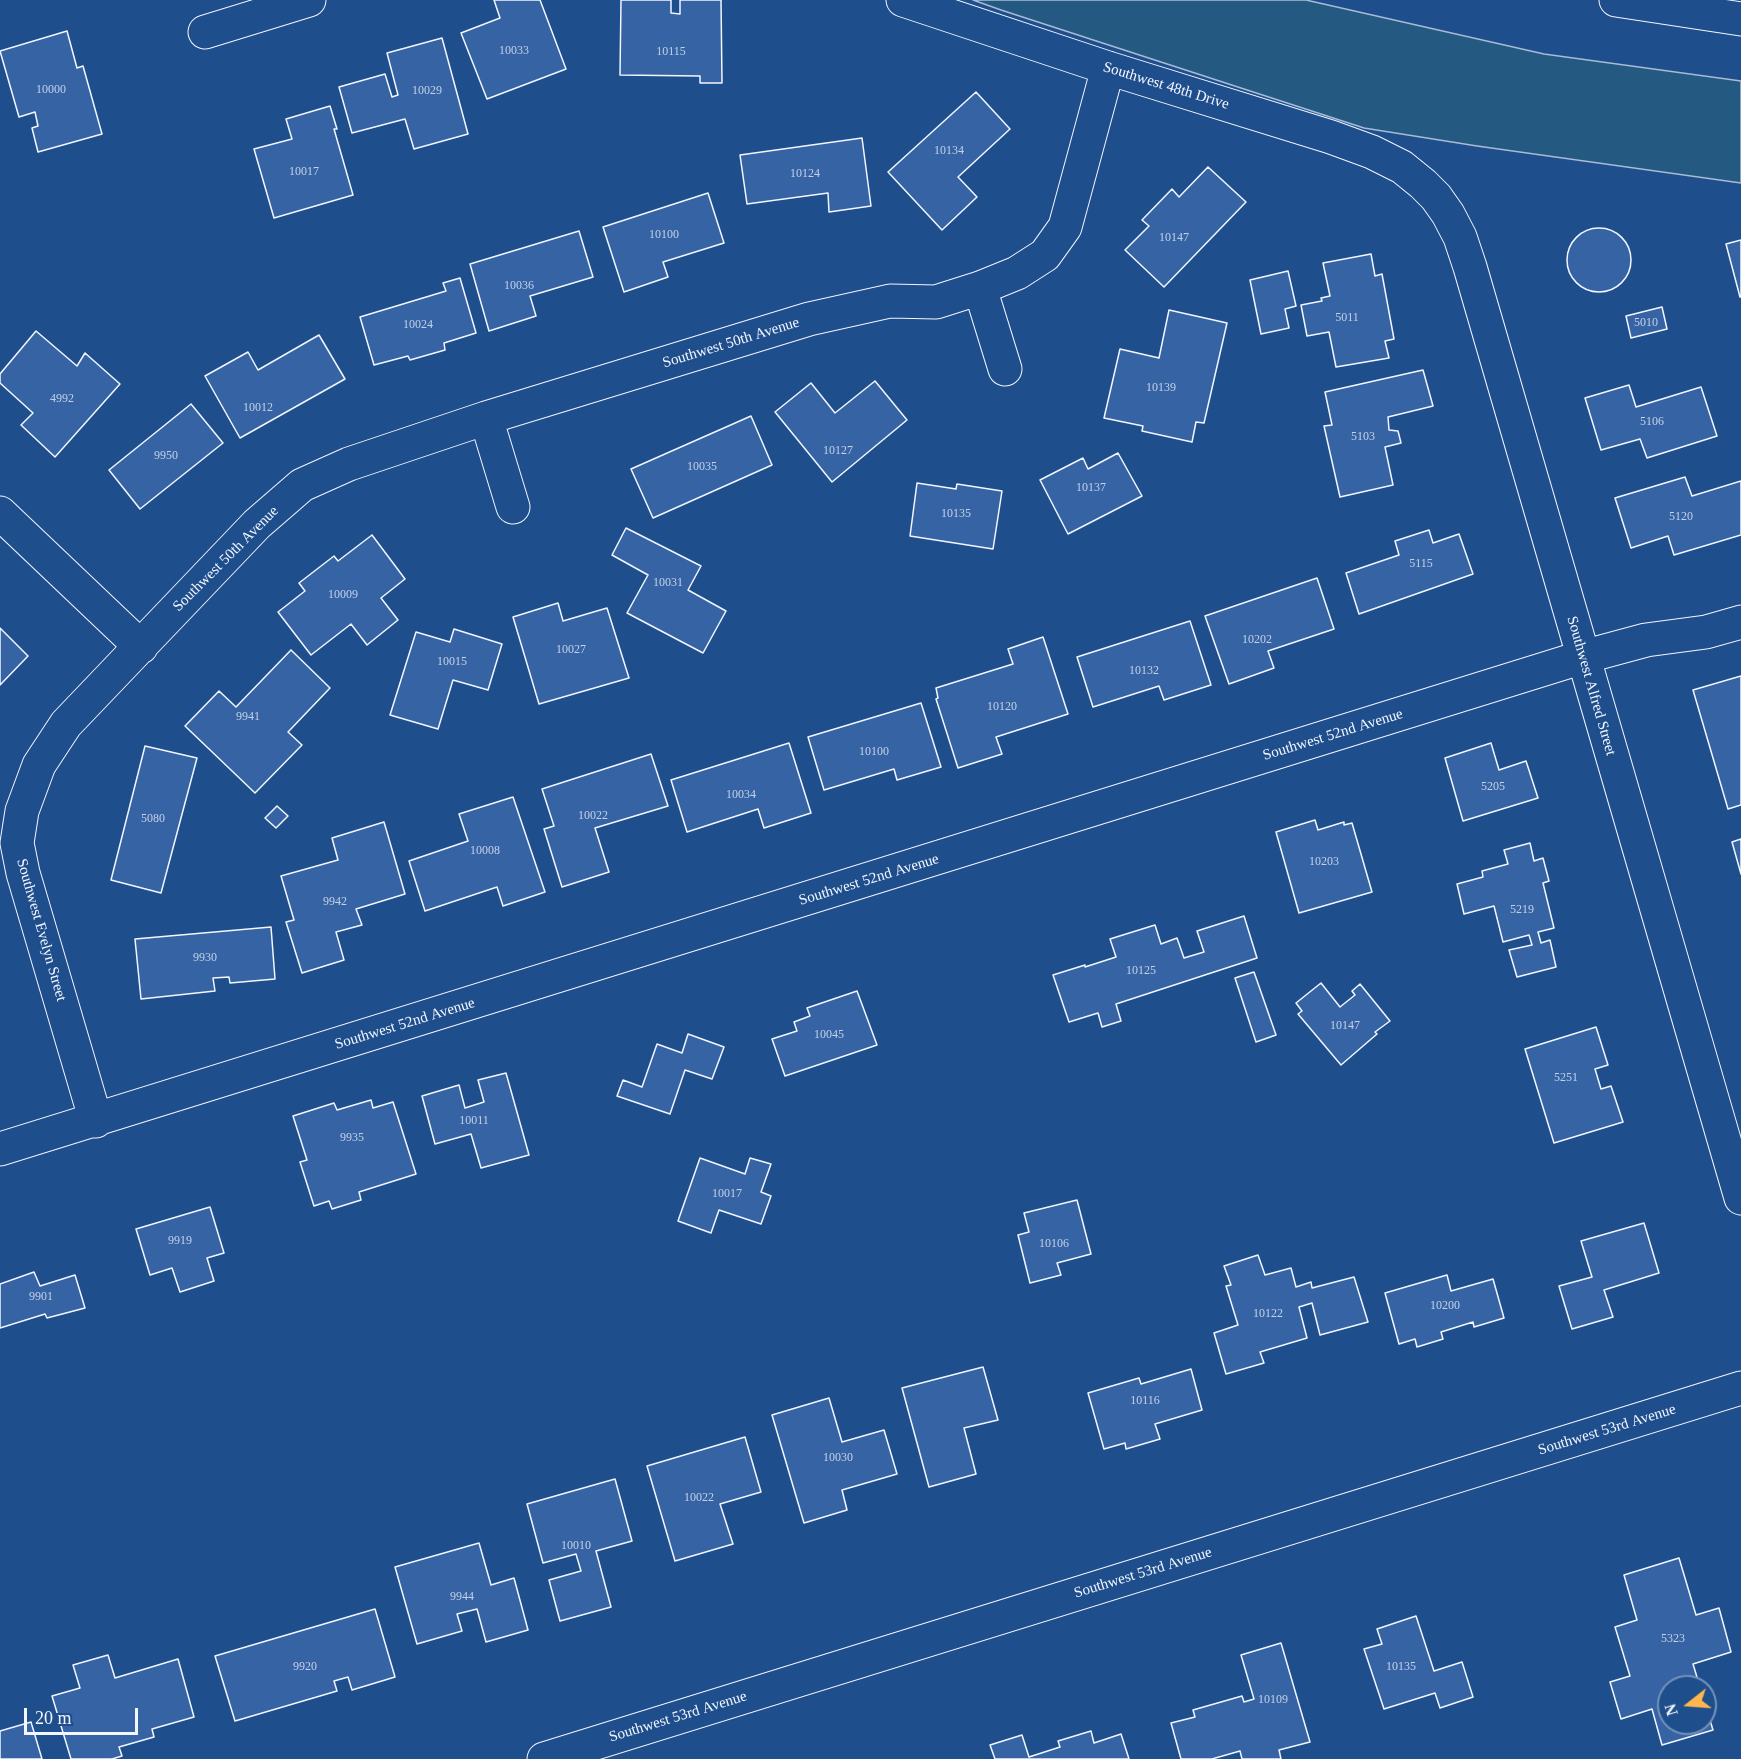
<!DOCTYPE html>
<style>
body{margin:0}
#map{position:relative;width:1741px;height:1759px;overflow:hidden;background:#1f4e8c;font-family:Georgia,serif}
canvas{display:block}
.north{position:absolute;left:1657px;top:1675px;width:60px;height:60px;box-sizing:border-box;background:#1f4e8c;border:2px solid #7391ba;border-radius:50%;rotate:253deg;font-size:16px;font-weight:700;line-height:24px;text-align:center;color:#f2f6ff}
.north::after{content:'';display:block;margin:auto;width:21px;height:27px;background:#ffb74d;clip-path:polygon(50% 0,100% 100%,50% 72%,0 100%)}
.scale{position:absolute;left:24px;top:1708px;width:114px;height:27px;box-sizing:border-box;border:3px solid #f2f6ff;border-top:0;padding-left:8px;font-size:18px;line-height:21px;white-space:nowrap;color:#f2f6ff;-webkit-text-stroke:4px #1f4e8c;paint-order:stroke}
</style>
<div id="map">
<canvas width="1741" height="1759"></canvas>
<div class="north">N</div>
<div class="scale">20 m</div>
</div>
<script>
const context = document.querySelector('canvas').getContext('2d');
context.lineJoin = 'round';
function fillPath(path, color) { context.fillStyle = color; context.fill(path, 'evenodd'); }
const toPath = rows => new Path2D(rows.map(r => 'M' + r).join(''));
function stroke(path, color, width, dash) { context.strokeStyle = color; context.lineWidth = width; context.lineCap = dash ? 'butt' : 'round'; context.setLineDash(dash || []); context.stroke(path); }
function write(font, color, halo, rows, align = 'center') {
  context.font = font + ' Georgia,serif'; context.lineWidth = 4.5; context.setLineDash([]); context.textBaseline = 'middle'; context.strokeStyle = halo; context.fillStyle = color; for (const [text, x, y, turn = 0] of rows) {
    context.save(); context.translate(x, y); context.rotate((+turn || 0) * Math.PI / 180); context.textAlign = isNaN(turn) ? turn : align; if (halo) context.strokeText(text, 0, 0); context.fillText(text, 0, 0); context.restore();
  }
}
const green = toPath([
 [973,0,1306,0,1544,54,1741,81,1741,183,1477,146,1364,128,1001,10,973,0]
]);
const building = toPath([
 [494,0,540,0,566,69,487,99,461,33,500,18,494,0],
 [621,0,671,0,671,13,680,14,680,0,721,0,722,83,700,83,700,76,620,75,621,0],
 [67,31,77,68,83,66,102,134,38,152,32,128,38,126,35,112,19,117,0,51,67,31],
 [442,38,468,134,414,149,405,119,352,133,339,87,385,74,392,97,398,95,387,53,442,38],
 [976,92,1010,129,958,177,977,197,942,230,888,172,976,92],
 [330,106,337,129,334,129,353,195,274,218,254,149,292,139,286,119,330,106],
 [862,138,871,206,829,212,828,193,747,204,740,155,862,138],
 [1208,167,1246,202,1164,287,1125,250,1149,226,1142,220,1172,189,1179,197,1208,167],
 [708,193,724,243,663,262,668,277,624,292,603,227,708,193],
 '1567 260a32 32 0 1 1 64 0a32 32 0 1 1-64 0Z',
 [579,231,593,277,530,296,536,316,489,331,470,264,579,231],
 [1741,240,1741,297,1740,297,1726,244,1741,240],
 [1371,254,1375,276,1382,274,1394,339,1385,341,1389,358,1336,367,1329,332,1307,336,1301,305,1322,301,1321,298,1330,296,1323,263,1371,254],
 [1288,271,1296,306,1285,309,1289,328,1261,334,1250,280,1288,271],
 [460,278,476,333,444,343,445,350,410,360,408,356,374,365,360,317,446,291,443,283,460,278],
 [1662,307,1667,329,1631,338,1626,316,1662,307],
 [1169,310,1227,323,1204,423,1196,422,1192,442,1142,431,1143,426,1104,418,1120,349,1159,358,1169,310],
 [36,331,77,366,85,353,120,384,55,457,21,425,33,413,0,383,0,374,36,331],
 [319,335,345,379,240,438,205,376,248,352,258,370,319,335],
 [1423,370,1433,406,1388,417,1389,430,1398,431,1401,443,1385,447,1393,485,1340,497,1324,426,1332,425,1325,392,1423,370],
 [875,381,907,420,832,482,775,412,811,383,835,413,875,381],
 [1629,385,1636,407,1701,387,1717,436,1647,458,1640,439,1601,450,1585,398,1629,385],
 [191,404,223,443,140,509,109,470,191,404],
 [751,416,772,465,653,518,631,469,751,416],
 [1118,453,1142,496,1068,534,1040,480,1083,458,1088,469,1118,453],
 [1685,477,1692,496,1741,481,1741,535,1674,555,1668,536,1631,548,1615,498,1685,477],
 [917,483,956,489,957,484,1002,491,993,549,910,536,917,483],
 [626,528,701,566,688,590,726,611,703,653,627,613,648,575,612,555,626,528],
 [1429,530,1433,543,1459,534,1473,574,1359,614,1346,573,1399,555,1395,541,1429,530],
 [372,535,405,579,381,598,398,620,367,645,351,624,311,655,278,612,305,591,299,583,334,556,338,561,372,535],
 [1317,578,1334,629,1268,651,1274,668,1229,684,1205,616,1317,578],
 [558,603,563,621,607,608,629,678,539,704,513,617,558,603],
 [1190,621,1211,685,1164,700,1159,686,1093,707,1077,657,1190,621],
 [0,628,28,656,0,685,0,628],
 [454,629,502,644,488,690,453,680,438,729,390,715,416,632,450,642,454,629],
 [1043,637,1068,714,996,737,1002,754,958,768,936,699,938,698,936,688,1013,664,1008,649,1043,637],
 [291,650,330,688,288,732,302,745,255,793,185,726,219,691,236,707,291,650],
 [1741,676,1741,805,1728,809,1693,690,1741,676],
 [921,703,941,767,897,780,894,769,824,790,808,737,921,703],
 [789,743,811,813,764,828,758,809,687,832,671,780,789,743],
 [1491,743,1499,770,1526,761,1538,798,1463,821,1445,758,1491,743],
 [145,746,197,758,161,893,111,880,145,746],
 [651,754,668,806,595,828,609,872,562,887,544,829,554,826,542,789,651,754],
 [513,797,545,892,503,906,497,887,425,911,409,861,468,841,459,814,513,797],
 [277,806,288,816,276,828,265,818,277,806],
 [1315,820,1318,830,1344,822,1344,825,1352,823,1372,892,1299,913,1276,832,1315,820],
 [384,822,405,894,356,909,362,925,336,932,344,960,302,973,286,922,294,920,281,876,338,860,332,838,384,822],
 [1741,839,1741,874,1732,842,1741,839],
 [1530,843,1534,861,1543,858,1549,881,1543,883,1554,928,1538,932,1541,943,1550,940,1556,967,1517,977,1509,950,1532,945,1529,935,1503,942,1494,906,1464,914,1457,884,1483,877,1482,871,1508,864,1504,850,1530,843],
 [1244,916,1257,958,1116,1004,1121,1021,1102,1027,1098,1013,1069,1022,1053,975,1085,965,1085,967,1116,957,1110,939,1155,925,1161,944,1177,938,1184,958,1204,952,1197,931,1244,916],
 [271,927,275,979,230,983,229,977,213,978,215,991,141,999,135,939,271,927],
 [1254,972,1276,1035,1256,1042,1235,978,1254,972],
 [1321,983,1340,1007,1355,995,1352,991,1360,984,1390,1021,1375,1032,1377,1034,1341,1065,1298,1014,1302,1011,1296,1003,1321,983],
 [857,991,877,1045,785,1076,772,1039,797,1031,794,1022,810,1016,807,1008,857,991],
 [1596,1027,1608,1065,1595,1069,1601,1089,1611,1086,1623,1122,1554,1143,1525,1049,1596,1027],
 [688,1034,724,1047,712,1079,685,1070,670,1114,617,1096,623,1080,642,1087,657,1044,682,1053,688,1034],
 [506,1073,529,1155,481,1168,471,1134,435,1144,422,1096,459,1085,465,1108,484,1102,478,1080,506,1073],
 [371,1100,373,1108,393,1102,416,1174,359,1192,361,1200,332,1209,329,1201,314,1206,300,1162,307,1160,293,1116,334,1103,337,1110,371,1100],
 [700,1158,745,1174,750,1158,771,1164,761,1192,771,1196,761,1224,719,1210,711,1233,678,1221,700,1158],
 [1077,1200,1091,1254,1057,1263,1061,1275,1030,1283,1018,1235,1029,1232,1024,1213,1077,1200],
 [210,1207,224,1253,207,1258,214,1281,180,1292,172,1268,150,1275,136,1229,210,1207],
 [1644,1223,1659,1273,1604,1290,1613,1317,1572,1329,1559,1286,1592,1277,1581,1241,1644,1223],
 [1258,1255,1265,1275,1291,1268,1296,1287,1311,1282,1312,1288,1354,1277,1368,1322,1320,1335,1312,1303,1299,1307,1307,1338,1260,1352,1264,1363,1226,1374,1214,1333,1238,1325,1226,1286,1231,1285,1224,1266,1258,1255],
 [34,1272,40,1286,75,1275,85,1308,47,1318,45,1314,0,1328,0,1284,34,1272],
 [1447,1275,1451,1291,1493,1279,1504,1318,1474,1327,1473,1322,1441,1332,1443,1339,1417,1347,1415,1339,1399,1344,1385,1293,1447,1275],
 [983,1367,998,1420,964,1428,976,1474,929,1487,902,1388,983,1367],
 [1191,1369,1202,1410,1155,1424,1160,1439,1126,1449,1125,1443,1104,1449,1088,1393,1139,1378,1141,1384,1191,1369],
 [829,1398,842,1442,884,1430,897,1474,842,1490,847,1510,804,1523,772,1415,829,1398],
 [745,1437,761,1492,720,1504,733,1544,675,1561,647,1466,745,1437],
 [615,1479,632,1541,596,1551,611,1607,560,1621,549,1580,581,1571,576,1554,543,1563,527,1504,615,1479],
 [479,1543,491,1585,514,1578,528,1630,486,1642,477,1609,457,1614,462,1631,417,1644,395,1567,479,1543],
 [1679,1558,1696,1615,1719,1608,1731,1652,1693,1664,1700,1687,1669,1687,1669,1723,1705,1723,1705,1704,1713,1730,1662,1745,1652,1709,1621,1719,1610,1682,1630,1676,1615,1627,1637,1620,1624,1575,1679,1558],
 [375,1609,395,1677,352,1690,348,1677,334,1681,337,1691,235,1721,215,1656,375,1609],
 [1416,1616,1434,1671,1462,1662,1473,1697,1440,1708,1435,1693,1384,1709,1364,1649,1382,1644,1377,1629,1416,1616],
 [1281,1643,1310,1742,1279,1750,1281,1759,1242,1759,1240,1751,1212,1759,1181,1759,1171,1723,1195,1717,1193,1710,1242,1696,1244,1702,1254,1699,1241,1655,1281,1643],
 [108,1655,115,1678,178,1659,194,1717,152,1729,154,1737,119,1747,122,1756,112,1759,71,1759,52,1696,80,1688,73,1665,108,1655],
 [31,1722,42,1759,0,1759,0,1731,31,1722],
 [1091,1731,1094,1743,1121,1734,1129,1759,995,1759,990,1745,1022,1735,1029,1757,1060,1747,1058,1741,1091,1731]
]);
const minor = toPath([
 [903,0,1108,68,1331,137,1372,152,1402,167,1423,184,1436,197,1448,214,1460,237,1470,267,1741,1198],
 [205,32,309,0],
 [980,288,1005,369],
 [486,418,513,507],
 [0,513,141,647],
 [96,1121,23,873,17,843,22,811,39,765,66,724,257,524,302,485,349,464,486,418,809,319,890,301,936,302,980,288,1017,273,1045,255,1065,227,1108,68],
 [0,1149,1583,657,1646,640,1706,632,1741,622],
 [544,1759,1741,1388]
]);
const motorway = toPath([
 [1616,0,1741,19]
]);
const numberNames = [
 ["10033",514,51],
 ["10115",671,52],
 ["10000",51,90],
 ["10029",427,91],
 ["10134",949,151],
 ["10017",304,172],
 ["10124",805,174],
 ["10100",664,235],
 ["10147",1174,238],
 ["10036",519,286],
 ["5011",1347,318],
 ["5010",1646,323],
 ["10024",418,325],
 ["10139",1161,388],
 ["4992",62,399],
 ["10012",258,408],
 ["5106",1652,422],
 ["5103",1363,437],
 ["10127",838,451],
 ["9950",166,456],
 ["10035",702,467],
 ["10137",1091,488],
 ["10135",956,514],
 ["5120",1681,517],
 ["5115",1421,564],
 ["10031",668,583],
 ["10009",343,595],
 ["10202",1257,640],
 ["10027",571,650],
 ["10015",452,662],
 ["10132",1144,671],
 ["10120",1002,707],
 ["9941",248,717],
 ["10100",874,752],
 ["5205",1493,787],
 ["10034",741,795],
 ["10022",593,816],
 ["5080",153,819],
 ["10008",485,851],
 ["10203",1324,862],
 ["9942",335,902],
 ["5219",1522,910],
 ["9930",205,958],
 ["10125",1141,971],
 ["10147",1345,1026],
 ["10045",829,1035],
 ["5251",1566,1078],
 ["10011",474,1121],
 ["9935",352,1138],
 ["10017",727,1194],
 ["9919",180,1241],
 ["10106",1054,1244],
 ["9901",41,1297],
 ["10200",1445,1306],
 ["10122",1268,1314],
 ["10116",1145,1401],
 ["10030",838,1458],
 ["10022",699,1498],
 ["10010",576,1546],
 ["9944",462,1597],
 ["5323",1673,1639],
 ["9920",305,1667],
 ["10135",1401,1667],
 ["10109",1273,1700]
];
const streetNames = [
 ["Southwest 48th Drive",1166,86,17],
 ["Southwest 50th Avenue",731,343,-17],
 ["Southwest 50th Avenue",226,559,-45],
 ["Southwest Alfred Street",1591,686,74],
 ["Southwest 52nd Avenue",1333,735,-17],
 ["Southwest 52nd Avenue",869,880,-17],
 ["Southwest Evelyn Street",41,930,74],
 ["Southwest 52nd Avenue",405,1024,-17],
 ["Southwest 53rd Avenue",1607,1430,-17],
 ["Southwest 53rd Avenue",1143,1573,-17],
 ["Southwest 53rd Avenue",678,1717,-17]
];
fillPath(green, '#245a82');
stroke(green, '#a8bbd7', 1.5);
fillPath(building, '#3563a3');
stroke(building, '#f2f6ff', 1.5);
stroke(minor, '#f2f6ff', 35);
stroke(motorway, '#f2f6ff', 35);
stroke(minor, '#1f4e8c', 33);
stroke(motorway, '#1f4e8c', 33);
write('12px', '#c3d1e8', null, numberNames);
write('15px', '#f2f6ff', '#1f4e8c', streetNames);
</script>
